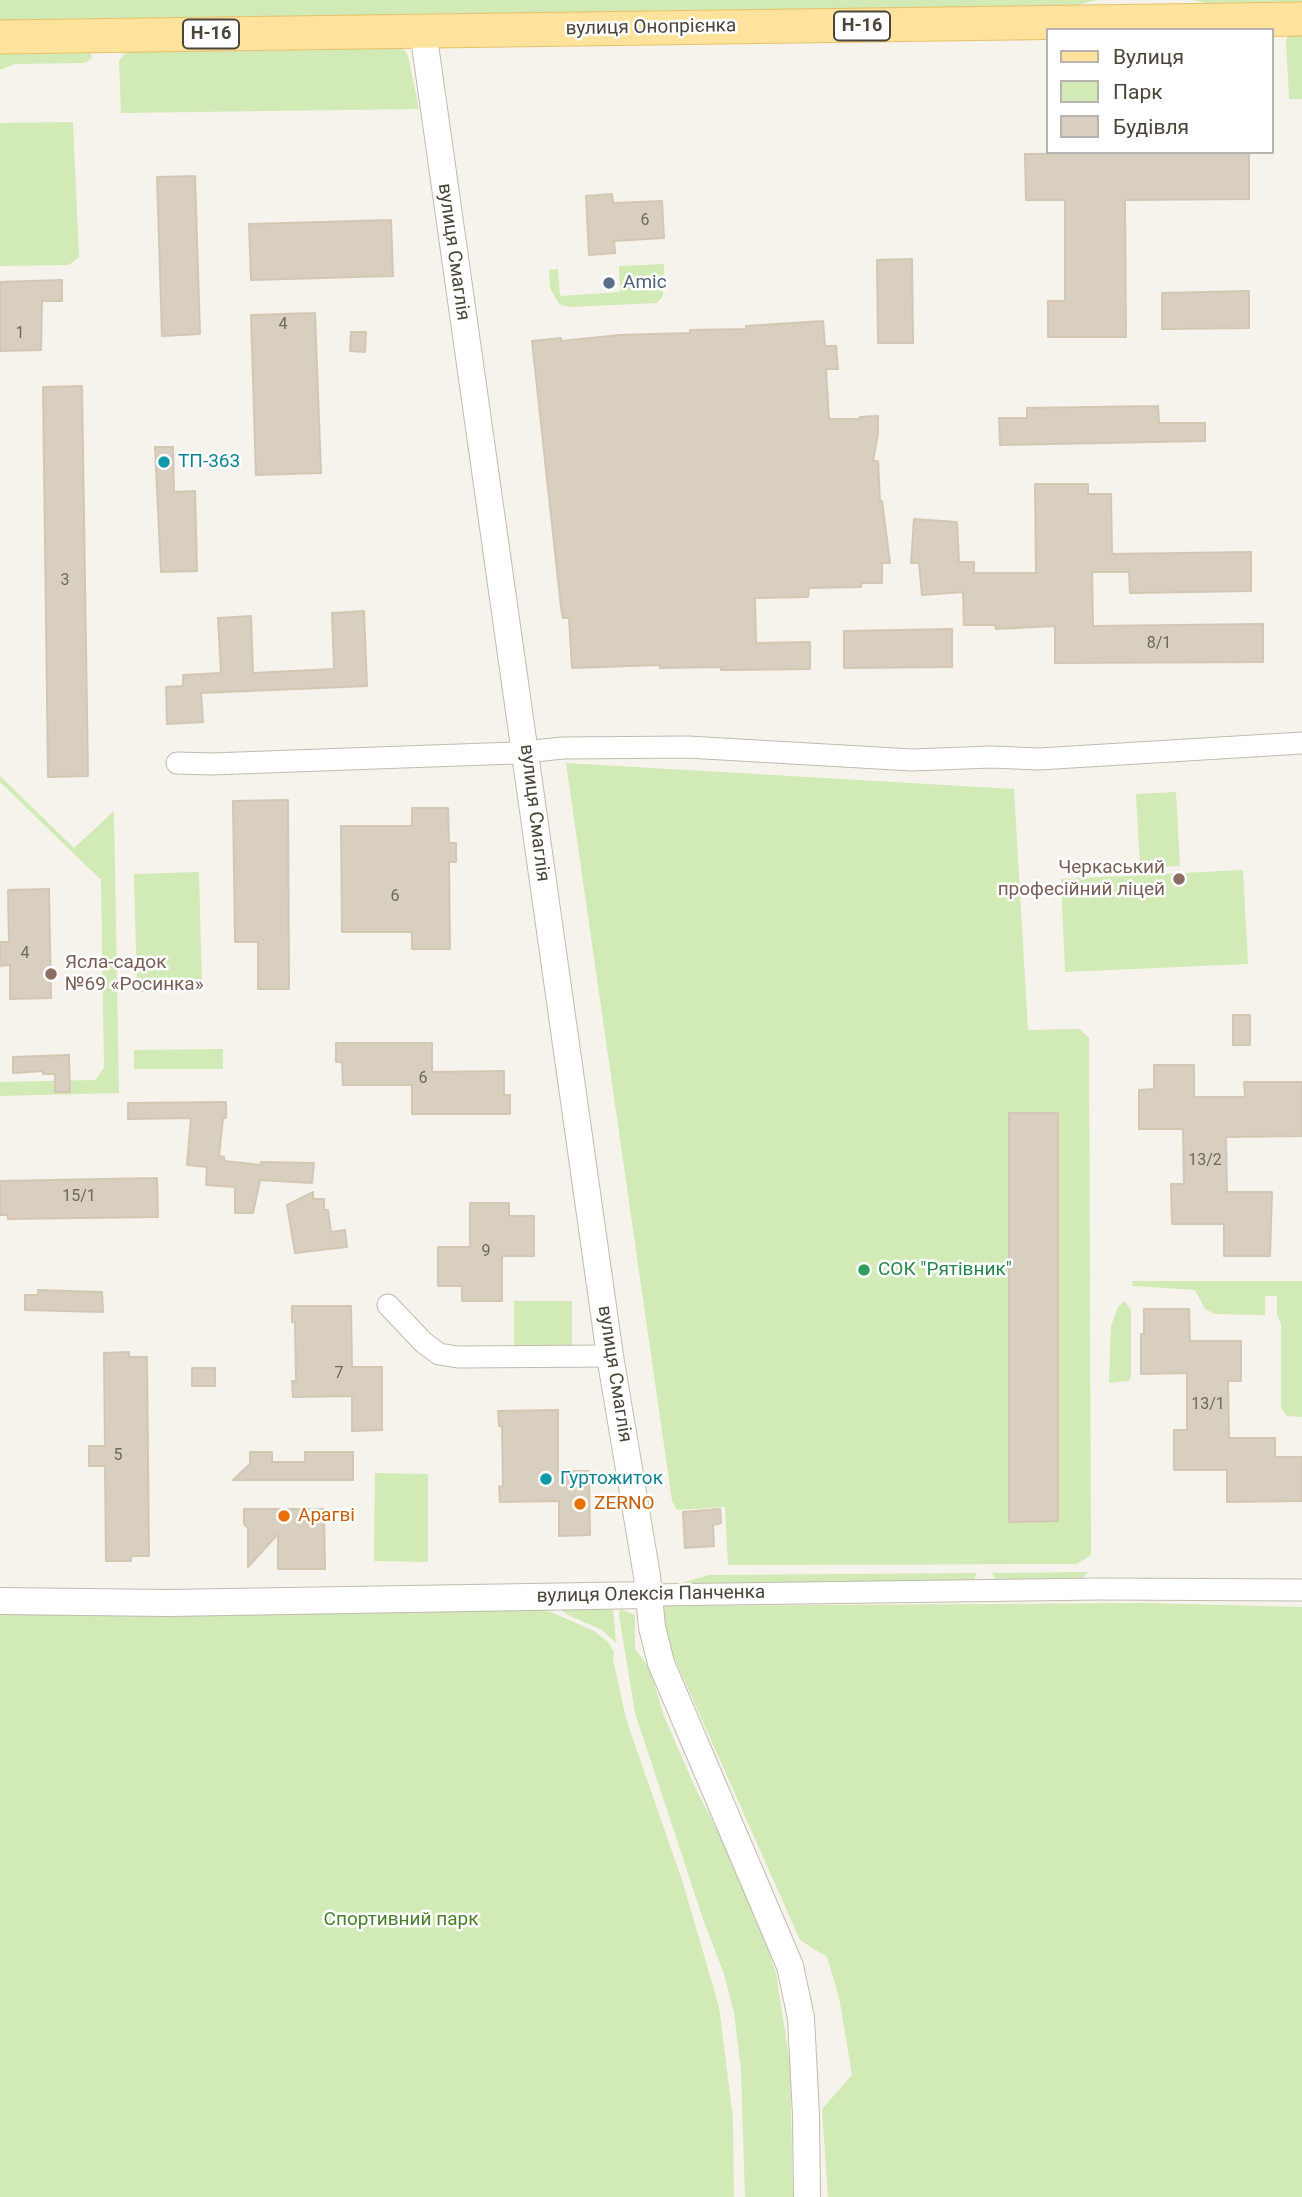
<!DOCTYPE html>
<meta charset="utf-8">
<style>
body{margin:0}
#map{position:relative;width:1302px;height:2197px;overflow:hidden;background:#f6f3ec;font-family:Roboto,sans-serif}
canvas{display:block}
.legend{position:absolute;left:1046px;top:28px;width:228px;height:126px;box-sizing:border-box;background:#fff;border:2px solid #b7b4b0;margin:0;padding:9px 12px;list-style:none;font-size:21px;color:#4b4439}
.legend li{display:flex;align-items:center;gap:14px;height:35px}
.legend b{width:35px;border:2px solid #b7b4b0}
</style>
<div id="map">
<canvas width="1302" height="2197"></canvas>
<ul class="legend">
<li><b style="height:9px;background:#ffe39c"></b>Вулиця</li>
<li><b style="height:19px;background:#d2eab5"></b>Парк</li>
<li><b style="height:19px;background:#d8cfc1"></b>Будівля</li>
</ul>
</div>
<script>
const context = document.querySelector('canvas').getContext('2d');
context.lineJoin = 'round';
function fillPath(path, color) { context.fillStyle = color; context.fill(path, 'evenodd'); }
const toPath = rows => new Path2D(rows.map(r => 'M' + r).join(''));
function stroke(path, color, width, dash) { context.strokeStyle = color; context.lineWidth = width; context.lineCap = dash ? 'butt' : 'round'; context.setLineDash(dash || []); context.stroke(path); }
function write(font, color, halo, rows, align = 'center') {
  context.font = font + ' Roboto,sans-serif'; context.lineWidth = 5; context.setLineDash([]); context.textBaseline = 'middle'; context.strokeStyle = halo; context.fillStyle = color; for (const [text, x, y, turn = 0] of rows) {
    context.save(); context.translate(x, y); context.rotate((+turn || 0) * Math.PI / 180); context.textAlign = isNaN(turn) ? turn : align; if (halo) context.strokeText(text, 0, 0); context.fillText(text, 0, 0); context.restore();
  }
}
const green = toPath([
 [0,0,1126,0,1098,0,1055,10,0,25],
 [1192,0,1302,0,1302,6,1228,7],
 [1302,34,1302,99,1289,99,1286,40,1288,35],
 [393,47,404,50,408,56,419,109,121,113,119,61,125,53,131,51],
 [90,52,92,58,85,63,15,64,0,70,0,53],
 [73,122,79,257,69,265,0,266,0,123],
 [664,264,663,296,657,303,569,307,559,304,550,288,549,270,558,269,560,296,620,292,619,266],
 [566,763,1014,789,1028,1030,1080,1029,1089,1038,1091,1555,1077,1564,728,1565,725,1507,677,1510,672,1501],
 [0,776,74,848,114,811,119,1093,0,1096,0,1082,95,1080,104,1068,101,880,0,782],
 [1176,792,1180,866,1140,868,1136,794],
 [1243,870,1248,964,1065,972,1061,879],
 [199,872,202,990,137,992,134,874],
 [223,1049,223,1069,134,1069,134,1050],
 [1132,1281,1302,1281,1302,1417,1287,1416,1281,1408,1281,1324,1277,1315,1277,1296,1265,1296,1265,1315,1215,1314,1205,1309,1195,1290,1133,1286],
 [514,1301,572,1301,572,1348,514,1348],
 [1124,1301,1131,1310,1131,1376,1129,1381,1109,1383,1111,1326,1118,1307],
 [375,1473,428,1474,428,1562,374,1561],
 [1088,1572,1079,1581,997,1582,992,1573],
 [977,1573,973,1582,686,1588,677,1584,709,1575],
 [1145,1603,1302,1607,1302,2197,828,2197,822,2109,852,2075,839,1997,827,1957,800,1940,674,1657,669,1651,660,1614,663,1606],
 [559,1606,613,1607,616,1643,602,1630,566,1614],
 [530,1608,551,1612,594,1631,608,1642,614,1652,613,1659,626,1719,683,1883,719,2007,733,2118,734,2197,0,2197,0,1610],
 [620,1609,635,1615,635,1649,649,1667,664,1716,694,1785,721,1838,763,1935,776,1973,790,2064,793,2197,745,2197,741,2070,734,2013,724,1974,704,1922,635,1713,619,1615]
]);
const building = toPath([
 [1249,153,1249,199,1125,200,1126,337,1048,337,1048,301,1065,301,1065,200,1026,200,1025,154,1249,153],
 [195,176,200,334,162,336,157,177,195,176],
 [612,194,613,203,662,201,664,238,614,241,615,253,589,255,586,196,612,194],
 [391,220,393,276,251,280,249,224,391,220],
 [912,259,913,343,878,343,877,260,912,259],
 [62,280,62,301,42,301,41,350,0,351,0,282,62,280],
 [1249,291,1249,328,1162,329,1162,293,1249,291],
 [315,313,321,473,256,475,251,315,315,313],
 [823,321,825,346,836,346,838,369,826,369,829,419,860,419,860,417,878,416,878,434,873,461,878,461,880,501,882,501,890,563,882,563,882,583,861,583,861,587,809,588,808,597,755,598,756,643,810,642,810,669,730,670,721,670,721,667,660,668,660,665,572,668,569,618,563,618,561,607,532,341,561,338,561,341,620,335,690,333,690,330,746,329,746,326,823,321],
 [351,332,366,332,365,352,350,351,351,332],
 [82,386,88,776,48,777,43,387,82,386],
 [1158,406,1159,423,1205,423,1205,441,1000,445,999,418,1027,418,1027,408,1158,406],
 [155,447,173,447,174,492,195,491,197,571,161,572,155,447],
 [1035,484,1088,484,1088,494,1111,494,1112,554,1251,552,1251,591,1130,593,1129,572,1092,572,1093,626,1263,624,1263,662,1055,663,1055,626,996,629,995,625,964,625,963,592,922,595,919,563,911,563,914,519,957,522,959,562,974,562,974,573,1036,573,1035,484],
 [364,611,367,686,201,693,203,722,167,724,166,687,183,686,183,675,221,673,218,618,251,616,253,673,334,669,332,613,364,611],
 [952,629,952,667,844,668,844,631,952,629],
 [288,800,289,989,258,989,258,942,235,942,233,801,288,800],
 [412,808,448,808,449,843,456,843,456,862,449,862,450,949,412,949,412,932,342,932,341,826,412,826,412,808],
 [49,889,51,998,10,999,10,965,0,966,0,942,9,942,8,890,49,889],
 [1233,1015,1250,1015,1250,1045,1233,1045,1233,1015],
 [336,1043,432,1043,432,1072,504,1071,504,1095,510,1095,510,1114,412,1114,412,1085,343,1085,342,1062,336,1062,336,1043],
 [69,1055,70,1092,55,1092,55,1074,43,1074,43,1071,13,1073,13,1057,69,1055],
 [1154,1065,1194,1065,1194,1097,1245,1097,1244,1082,1302,1082,1302,1136,1226,1137,1227,1192,1272,1192,1270,1256,1224,1256,1224,1224,1172,1224,1171,1184,1184,1184,1183,1129,1139,1129,1139,1090,1154,1089,1154,1065],
 [226,1102,226,1118,223,1118,219,1156,224,1157,224,1161,262,1165,261,1162,314,1163,312,1183,260,1180,253,1213,235,1213,235,1187,206,1185,207,1167,187,1165,191,1118,128,1119,128,1103,226,1102],
 [1009,1113,1058,1113,1058,1521,1009,1522,1009,1113],
 [157,1178,158,1217,8,1219,8,1215,0,1215,0,1181,157,1178],
 [313,1192,313,1199,324,1199,324,1210,328,1210,331,1232,345,1230,347,1247,295,1253,287,1205,313,1192],
 [470,1203,509,1203,509,1216,534,1216,534,1256,502,1256,502,1301,462,1301,462,1286,438,1286,438,1247,470,1247,470,1203],
 [38,1290,102,1292,103,1312,25,1310,25,1295,38,1295,38,1290],
 [292,1306,351,1306,352,1367,382,1367,382,1430,352,1431,352,1396,293,1397,292,1381,296,1381,295,1322,292,1322,292,1306],
 [1144,1309,1189,1309,1190,1341,1241,1341,1241,1381,1228,1381,1229,1438,1275,1438,1275,1457,1302,1457,1302,1501,1227,1502,1227,1470,1174,1470,1174,1430,1187,1430,1187,1373,1141,1374,1141,1334,1144,1334,1144,1309],
 [129,1352,129,1357,147,1357,149,1556,131,1556,131,1561,106,1561,105,1466,89,1466,89,1446,105,1446,104,1353,129,1352],
 [192,1368,215,1368,215,1386,192,1386,192,1368],
 [558,1410,558,1471,589,1471,590,1535,559,1536,559,1501,500,1502,499,1487,503,1486,502,1426,499,1426,498,1411,558,1410],
 [250,1452,272,1452,272,1462,305,1462,305,1452,353,1452,353,1480,233,1480,250,1464,250,1452],
 [244,1509,324,1509,325,1569,278,1569,278,1534,248,1567,248,1528,244,1524,244,1509],
 [720,1509,721,1523,713,1525,714,1546,685,1548,683,1512,720,1509]
]);
const minor = toPath([
 [177,763,211,764,514,753,563,748,688,747,912,760,991,757,1039,759,1302,743],
 [388,1305,423,1342,439,1354,458,1357,610,1356],
 [650,1595,1100,1589,1302,1590]
]);
const tertiary = toPath([
 [423,31,610,1356,647,1576,652,1627,661,1663,790,1966,801,2018,806,2115,807,2197],
 [0,1601,167,1603,650,1595]
]);
const primary = toPath([
 [0,37,1302,19]
]);
const markers = [
 [609,283,7,"#5c6f8a"],
 [164,462,7,"#0f9aa8"],
 [1179,879,7,"#8d6e63"],
 [51,974,7,"#8d6e63"],
 [864,1270,7,"#2e9e5b"],
 [546,1479,7,"#0f9aa8"],
 [580,1504,7,"#e8710a"],
 [284,1516,7,"#e8710a"]
];
const numberNames = [
 ["6",645,221],
 ["4",283,325],
 ["1",20,334],
 ["3",65,581],
 ["8/1",1159,644],
 ["6",395,897],
 ["4",25,954],
 ["6",423,1079],
 ["13/2",1205,1161],
 ["15/1",79,1197],
 ["9",486,1252],
 ["7",339,1374],
 ["13/1",1208,1405],
 ["5",118,1456]
];
const shields = [
 [862,26,56],
 [211,34,56]
];
const shieldNames = [
 ["Н-16",862,26],
 ["Н-16",211,34]
];
const streetNames = [
 ["вулиця Онопрієнка",651,28,-1],
 ["вулиця Смаглія",453,252,82],
 ["вулиця Смаглія",534,813,83],
 ["вулиця Смаглія",614,1374,81],
 ["вулиця Олексія Панченка",651,1595,-1]
];
const serviceNames = [
 ["Amic",623,283]
];
const cultureNames = [
 ["ТП-363",178,462],
 ["Гуртожиток",560,1479]
];
const educationNames = [
 ["Черкаський",1165,868],
 ["професійний ліцей",1165,890],
 ["Ясла-садок",65,963,"left"],
 ["№69 «Росинка»",65,985,"left"]
];
const leisureNames = [
 ["СОК \"Рятівник\"",878,1270]
];
const foodNames = [
 ["ZERNO",594,1504],
 ["Арагві",298,1516]
];
const parkNames = [
 ["Спортивний парк",401,1920]
];
fillPath(green, '#d2eab5');
fillPath(building, '#d8cfc1');
stroke(building, '#d3c7b4', 2);
stroke(minor, '#c2bbae', 23);
stroke(tertiary, '#c2bbae', 28);
stroke(primary, '#e6c16a', 35);
stroke(minor, '#fff', 21);
stroke(tertiary, '#fff', 26);
stroke(primary, '#ffe39c', 33);
for (const [x, y, r, color] of markers) { const dot = new Path2D(); dot.arc(x, y, r, 0, 2 * Math.PI); context.fillStyle = color; context.fill(dot); stroke(dot, '#fff', 2.5); }
write('16px', '#6e675b', null, numberNames);
for (const [x, y, w] of shields) { const box = new Path2D(); box.roundRect(x - w / 2, y - 14.5, w, 29, 5); context.fillStyle = '#fff'; context.fill(box); stroke(box, '#4b4439', 2); }
write('bold 18px', '#4b4439', null, shieldNames);
write('19px', '#4b4439', '#fff', streetNames);
write('19px', '#4e5e75', '#fff', serviceNames, 'left');
write('19px', '#0d838f', '#fff', cultureNames, 'left');
write('19px', '#785e54', '#fff', educationNames, 'right');
write('19px', '#27864d', '#fff', leisureNames, 'left');
write('19px', '#c56008', '#fff', foodNames, 'left');
write('19px', '#4a7f2a', '#fff', parkNames);
</script>
